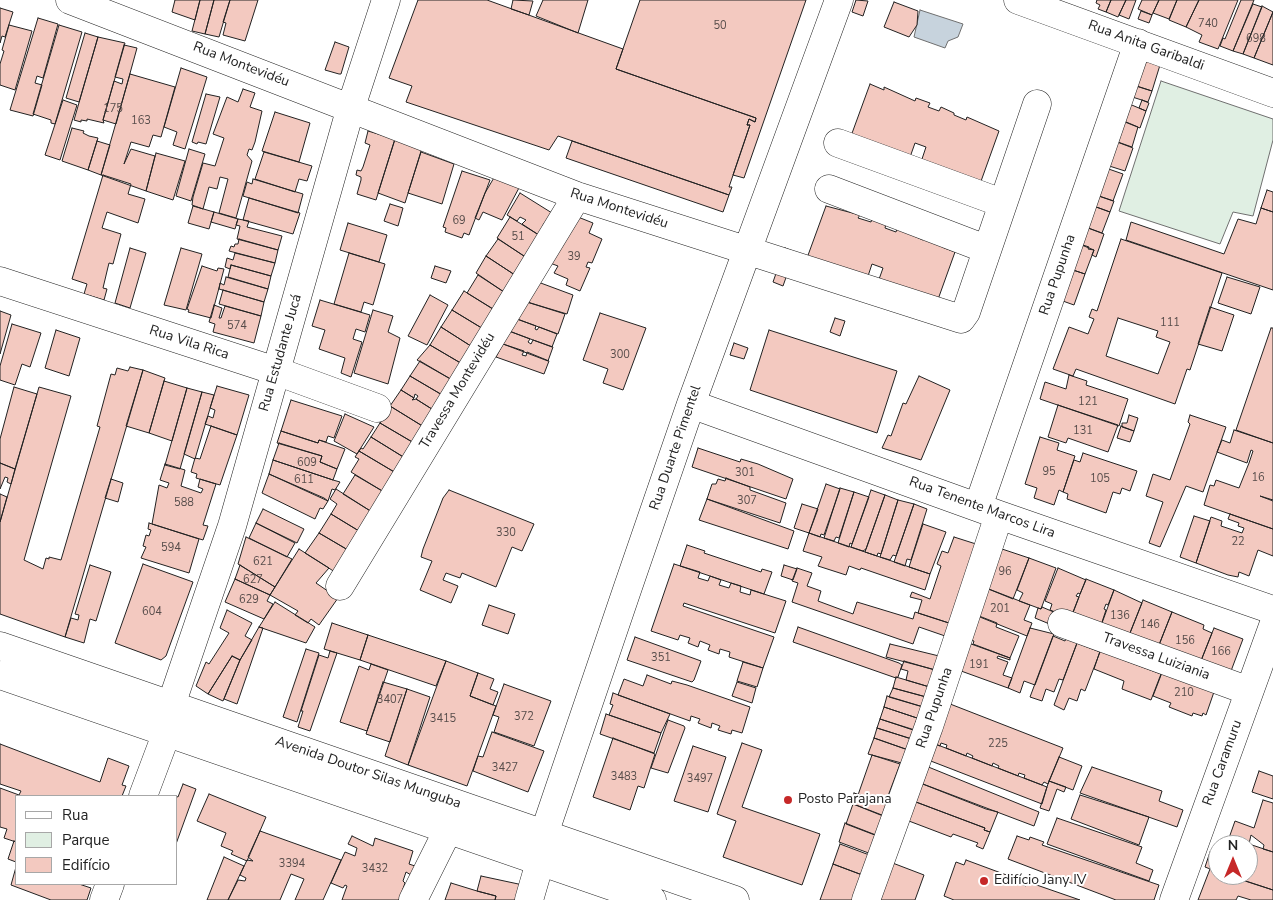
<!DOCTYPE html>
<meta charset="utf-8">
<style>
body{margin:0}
#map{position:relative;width:1273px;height:900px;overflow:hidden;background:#fff;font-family:"Nunito Sans",sans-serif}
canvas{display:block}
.legend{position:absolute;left:15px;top:795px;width:162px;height:90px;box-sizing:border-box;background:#fff;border:1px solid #a7a7a7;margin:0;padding:6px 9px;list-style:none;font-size:15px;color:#222}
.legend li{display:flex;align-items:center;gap:10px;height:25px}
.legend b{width:25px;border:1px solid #a7a7a7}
.north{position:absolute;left:1208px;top:835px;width:50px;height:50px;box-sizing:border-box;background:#fff;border:1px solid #a7a7a7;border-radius:50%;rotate:0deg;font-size:14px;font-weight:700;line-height:20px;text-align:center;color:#222}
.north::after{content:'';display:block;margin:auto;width:18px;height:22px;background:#c62828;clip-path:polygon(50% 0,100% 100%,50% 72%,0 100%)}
</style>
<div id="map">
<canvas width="1273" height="900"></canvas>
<ul class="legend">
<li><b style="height:6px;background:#fff"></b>Rua</li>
<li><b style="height:14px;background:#e0efe3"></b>Parque</li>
<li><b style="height:14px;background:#f3c9c0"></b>Edifício</li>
</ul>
<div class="north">N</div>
</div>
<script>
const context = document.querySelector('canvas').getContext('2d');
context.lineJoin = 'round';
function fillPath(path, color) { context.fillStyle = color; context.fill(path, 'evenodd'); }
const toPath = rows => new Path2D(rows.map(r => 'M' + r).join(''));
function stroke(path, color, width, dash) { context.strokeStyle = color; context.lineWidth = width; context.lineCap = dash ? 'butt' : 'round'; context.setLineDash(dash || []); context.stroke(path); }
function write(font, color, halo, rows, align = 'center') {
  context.font = font + ' "Nunito Sans",sans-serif'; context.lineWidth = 4; context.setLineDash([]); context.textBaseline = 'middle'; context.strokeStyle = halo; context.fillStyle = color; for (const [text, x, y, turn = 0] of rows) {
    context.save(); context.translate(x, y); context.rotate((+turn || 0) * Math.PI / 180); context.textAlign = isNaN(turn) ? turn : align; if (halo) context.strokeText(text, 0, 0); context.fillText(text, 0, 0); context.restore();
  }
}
const green = toPath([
 [1161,81,1273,119,1273,140,1253,216,1233,212,1220,244,1119,211,1161,81]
]);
const water = toPath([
 [920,10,963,24,958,37,948,41,945,48,914,37,920,10]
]);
const building = toPath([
 [175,0,200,0,195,20,172,12,175,0],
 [200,0,214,0,205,34,192,31,200,0],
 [214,0,230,0,219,37,205,34,214,0],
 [230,0,258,0,245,41,223,35,226,23,223,22,230,0],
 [418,0,487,0,623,49,616,69,756,118,755,122,749,119,747,125,750,125,729,187,732,187,729,195,558,136,549,150,406,102,412,86,389,78,418,0],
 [513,0,533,1,529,15,511,9,513,0],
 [543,0,588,0,578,33,536,16,543,0],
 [640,0,806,0,744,178,733,175,750,125,747,125,749,119,755,122,756,118,616,69,640,0],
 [856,0,868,1,863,16,852,12,856,0],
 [1097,0,1111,0,1106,12,1098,9,1100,5,1096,3,1097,0],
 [1111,0,1126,0,1118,17,1106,12,1111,0],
 [1126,0,1136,0,1129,19,1119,15,1126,0],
 [1142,0,1159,0,1152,15,1138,9,1142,0],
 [1159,0,1177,0,1169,19,1153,13,1159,0],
 [1177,0,1199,0,1186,27,1169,20,1177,0],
 [1199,0,1238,0,1218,49,1199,42,1202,35,1186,27,1199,0],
 [1241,0,1254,0,1233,51,1220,46,1223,38,1225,39,1241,0],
 [894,2,918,11,917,25,909,37,884,27,894,2],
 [1253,4,1262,7,1243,54,1233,51,1253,4],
 [1262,6,1273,12,1254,58,1243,54,1262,6],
 [0,8,13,12,5,37,2,36,0,43,0,8],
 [1141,11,1152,15,1149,23,1138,19,1141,11],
 [1273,12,1273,65,1254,58,1273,12],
 [38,18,58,24,43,78,37,76,35,83,42,85,33,116,10,110,38,18],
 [9,25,32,31,15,90,0,85,0,64,4,51,2,50,9,25],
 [59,25,82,32,55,124,51,123,51,120,33,114,59,25],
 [85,33,98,37,79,102,66,98,85,33],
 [98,37,125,43,103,120,104,123,87,119,87,121,81,120,81,122,74,120,98,37],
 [335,42,349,47,341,74,339,74,325,70,335,42],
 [124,45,137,48,116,124,103,120,114,81,122,84,123,79,115,77,124,45],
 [1138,58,1160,65,1152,91,1130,84,1138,58],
 [181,68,207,77,185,149,173,145,177,132,164,127,181,68],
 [130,74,175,87,161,137,153,135,149,147,131,142,124,164,131,149,155,156,146,191,101,175,130,74],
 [870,84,884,90,884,87,915,101,916,98,930,103,928,107,939,111,941,107,954,113,954,115,966,120,967,117,999,131,980,184,920,165,926,147,915,143,909,160,851,136,870,84],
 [1130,84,1152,91,1148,102,1126,95,1130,84],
 [243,89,255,93,250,107,262,111,255,142,252,150,249,149,247,155,252,161,236,218,219,213,228,179,220,177,217,189,209,187,203,209,192,205,193,197,203,163,215,166,224,138,213,134,227,97,238,102,243,89],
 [206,94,220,97,206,144,198,142,197,144,192,142,206,94],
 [63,100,77,105,60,160,45,155,63,100],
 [1142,100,1149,103,1146,111,1139,108,1142,100],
 [1127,103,1146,111,1140,128,1120,120,1127,103],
 [275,112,310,123,299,162,262,151,275,112],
 [1119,119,1138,127,1132,147,1112,140,1119,119],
 [72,128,84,131,83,133,89,136,98,138,88,170,62,161,72,128],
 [368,131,395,139,376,200,357,194,361,180,361,177,356,175,357,170,361,171,363,167,370,145,365,143,368,131],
 [395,139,422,148,405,203,378,193,395,139],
 [1112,140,1133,148,1125,171,1103,164,1112,140],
 [97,141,110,145,101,175,88,170,97,141],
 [572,141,729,195,723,212,566,158,572,141],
 [189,149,205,154,191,201,176,196,189,149],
 [264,152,312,166,307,181,299,179,295,192,255,179,264,152],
 [421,152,454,164,442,204,408,193,421,152],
 [156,153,185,161,173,200,146,191,156,153],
 [1100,166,1123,174,1113,201,1090,193,1100,166],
 [462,171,490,180,469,235,464,233,462,238,445,232,446,228,443,227,462,171],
 [103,175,131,184,128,194,145,199,138,223,107,212,102,228,121,234,113,264,109,263,108,267,103,288,107,289,104,300,84,294,87,284,72,279,103,175],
 [495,176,520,186,502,220,483,212,479,220,475,218,485,193,495,176],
 [253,179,303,194,298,213,243,196,247,182,252,184,253,179],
 [1267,190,1273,192,1273,212,1261,208,1267,190],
 [520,193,552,213,543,225,544,234,542,237,522,224,526,220,520,217,517,221,507,215,520,193],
 [1090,193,1114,201,1110,212,1088,204,1090,193],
 [249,198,300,213,293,234,243,220,249,198],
 [390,204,403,208,398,226,384,221,390,204],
 [1088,204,1110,212,1102,233,1080,225,1088,204],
 [193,206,214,212,209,229,188,223,193,206],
 [826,206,860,215,858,218,871,222,872,219,886,224,885,228,896,232,897,228,923,240,924,238,943,245,942,247,955,252,936,305,877,285,883,268,872,264,866,282,807,258,826,206],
 [1261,208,1273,212,1273,290,1126,240,1131,222,1224,254,1238,219,1256,224,1261,208],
 [214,212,238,219,235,229,211,222,214,212],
 [510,217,542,237,530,260,497,238,510,217],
 [578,217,593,223,589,233,602,239,592,263,588,262,586,267,590,268,580,291,566,285,568,279,554,273,558,266,550,263,578,217],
 [238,219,249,221,247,227,282,236,278,250,237,239,240,226,236,225,238,219],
 [348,223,387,235,379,262,340,250,348,223],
 [1080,225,1104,234,1096,257,1092,255,1094,250,1088,249,1089,247,1074,242,1080,225],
 [239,239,278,250,275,263,229,251,231,246,234,247,235,244,238,244,239,239],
 [498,239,530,260,518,277,486,256,498,239],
 [1121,239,1222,273,1190,370,1187,369,1175,404,1076,369,1073,376,1053,369,1069,327,1088,334,1094,319,1089,317,1092,309,1097,311,1121,239],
 [1118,318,1158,331,1156,337,1170,342,1158,374,1106,356,1118,318],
 [1074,242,1094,250,1085,274,1070,269,1074,242],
 [130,248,146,253,130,308,115,303,130,248],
 [181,248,202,254,186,310,164,305,181,248],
 [785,248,795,252,783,286,773,282,785,248],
 [235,253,275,263,271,276,231,265,230,269,225,267,227,258,233,260,235,253],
 [349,253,385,264,373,305,364,302,361,312,334,304,349,253],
 [486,256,518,277,507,294,476,273,486,256],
 [231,265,271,276,268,289,228,277,231,265],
 [202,266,217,271,218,268,224,269,211,318,188,312,189,310,187,309,202,266],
 [435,266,451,271,446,283,431,278,435,266],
 [1070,269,1085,274,1074,305,1060,300,1070,269],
 [478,275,507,294,496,311,467,293,478,275],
 [226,277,268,289,264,302,219,289,220,283,224,285,226,277],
 [1227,277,1260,287,1251,314,1218,303,1227,277],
 [538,282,573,295,567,314,527,302,538,282],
 [223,290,264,302,261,316,219,304,223,290],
 [464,291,498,312,485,330,452,310,464,291],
 [430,295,448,305,427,345,408,336,430,295],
 [320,300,370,315,365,332,356,329,353,339,362,342,351,377,341,373,345,358,319,349,325,330,312,326,320,300],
 [527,302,565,314,558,334,517,319,527,302],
 [214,305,222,308,219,318,221,318,225,306,261,316,254,343,213,332,215,324,209,322,214,305],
 [1210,307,1234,315,1222,351,1198,344,1210,307],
 [373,310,393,316,388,332,400,338,388,384,354,373,373,310],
 [452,310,485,330,474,348,441,327,452,310],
 [0,311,11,315,0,354,0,311],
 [600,313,646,328,623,390,603,383,608,369,583,360,600,313],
 [835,318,845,321,840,336,830,332,835,318],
 [517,319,536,326,535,329,537,330,539,327,557,334,552,347,509,331,517,319],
 [12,324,41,333,30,367,22,364,15,385,0,380,0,366,12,324],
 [441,327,474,348,464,365,430,345,441,327],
 [1271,328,1273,328,1273,443,1236,430,1271,328],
 [56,330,80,338,69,376,45,368,56,330],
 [769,330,897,371,877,433,750,390,769,330],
 [509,331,530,339,528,342,531,344,533,340,553,347,548,361,503,344,509,331],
 [734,343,748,348,744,359,730,355,734,343],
 [503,344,524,351,522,355,526,356,527,352,549,361,544,374,496,357,503,344],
 [430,345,464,365,454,381,417,360,430,345],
 [420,361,454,381,444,396,410,376,420,361],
 [130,367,143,370,65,637,0,614,0,522,39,387,71,396,24,560,43,569,46,558,49,559,49,557,61,560,100,427,97,426,111,374,115,375,117,368,128,371,130,367],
 [143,370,165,378,149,433,126,426,143,370],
 [1069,375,1087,381,1086,385,1128,399,1119,426,1040,399,1045,382,1066,389,1069,375],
 [410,376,444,396,435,411,416,399,418,396,415,394,414,398,401,390,410,376],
 [919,376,950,390,921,460,882,448,888,435,891,436,903,403,906,404,919,376],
 [164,381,187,388,172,441,149,433,164,381],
 [217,386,249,395,237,435,205,424,208,416,213,418,215,410,210,408,217,386],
 [14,387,37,394,15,469,0,463,0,439,14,387],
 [187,388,202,392,180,469,165,465,187,388],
 [401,390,414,398,412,400,416,399,435,411,424,427,390,406,401,390],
 [202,392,214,395,195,459,184,454,202,392],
 [291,400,342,416,334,438,328,436,326,442,319,440,318,443,281,431,291,400],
 [1058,405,1118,425,1108,452,1068,438,1066,443,1048,437,1058,405],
 [390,406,424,427,414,443,380,423,390,406],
 [345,414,374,427,357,454,334,441,345,414],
 [1129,415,1138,418,1134,431,1122,427,1122,423,1127,423,1129,415],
 [1190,415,1226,427,1203,492,1186,486,1160,547,1149,543,1163,502,1146,496,1153,474,1170,480,1190,424,1188,422,1190,415],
 [380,423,414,443,405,458,371,437,380,423],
 [211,426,237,435,220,485,196,478,197,474,191,472,195,458,200,459,211,426],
 [1121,426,1134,431,1130,442,1117,438,1121,426],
 [1234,430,1273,443,1273,500,1260,496,1273,501,1273,529,1204,505,1210,485,1214,486,1216,480,1239,488,1249,463,1253,451,1251,450,1247,463,1217,452,1222,440,1230,443,1234,430],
 [281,431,318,443,319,440,345,449,337,469,320,462,322,456,277,443,281,431],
 [371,437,405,458,396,473,359,451,361,448,363,449,371,437],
 [1040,437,1059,443,1057,450,1075,456,1063,492,1059,490,1054,505,1034,498,1037,488,1025,484,1040,437],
 [279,443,322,456,320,462,337,469,333,480,273,460,279,443],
 [698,448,740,462,741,459,758,464,793,479,786,499,692,467,698,448],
 [359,451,396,473,384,492,351,472,359,459,355,457,359,451],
 [1083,453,1137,471,1130,491,1122,488,1120,494,1113,492,1106,513,1067,499,1068,494,1063,492,1074,460,1080,462,1083,453],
 [273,460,333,480,340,482,335,490,332,489,328,501,269,474,273,460],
 [0,463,15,469,11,484,7,482,8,478,5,477,0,489,0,463],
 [165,464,185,470,181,486,201,493,203,489,198,487,200,479,216,484,203,525,208,526,203,540,152,524,159,485,167,488,169,483,160,480,165,464],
 [269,474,324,498,328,501,323,509,320,508,315,519,262,493,269,474],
 [355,475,384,492,372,512,343,494,355,475],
 [726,478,750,487,750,490,786,503,780,523,707,499,712,484,716,484,718,479,725,481,726,478],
 [111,479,123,483,118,502,105,498,111,479],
 [826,484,840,489,824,535,821,534,820,537,809,533,826,484],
 [840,488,854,492,839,538,836,537,834,541,824,538,840,488],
 [336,489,372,512,359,531,331,514,337,504,330,499,336,489],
 [449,490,534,524,522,551,512,547,496,587,462,573,460,578,446,573,443,580,458,586,451,603,420,590,432,561,421,557,423,549,443,498,449,490],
 [871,490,885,495,866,549,863,551,851,547,871,490],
 [854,492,869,497,852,544,850,543,849,547,838,543,854,492],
 [0,494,7,497,0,522,0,494],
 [885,495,898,500,881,554,878,553,877,556,865,552,885,495],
 [707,499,794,531,788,549,699,520,707,499],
 [898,500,914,504,896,556,893,555,890,560,880,557,898,500],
 [802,504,818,509,809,533,794,528,802,504],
 [914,504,927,509,911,560,907,559,905,566,894,562,914,504],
 [263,509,304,529,297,543,256,523,263,509],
 [331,514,359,531,348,550,319,533,331,514],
 [1230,514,1273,529,1273,556,1258,550,1249,576,1239,572,1238,577,1228,575,1196,563,1211,517,1222,521,1221,526,1242,533,1244,528,1238,526,1239,523,1228,519,1230,514],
 [1194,516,1210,521,1196,563,1180,557,1194,516],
 [149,523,199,539,189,573,141,558,146,547,143,546,146,535,149,536,151,530,148,529,149,523],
 [256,523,295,543,287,557,249,538,256,523],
 [923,524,946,532,930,574,909,567,923,524],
 [319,533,348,550,335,572,305,553,319,533],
 [809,533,930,574,925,590,861,568,860,570,849,566,846,575,818,566,822,557,803,551,809,533],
 [246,537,292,559,275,587,238,564,246,537],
 [954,537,976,544,949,623,918,613,922,600,910,597,912,592,930,599,941,566,937,564,942,551,948,553,954,537],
 [687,545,705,551,704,553,761,572,762,569,772,572,764,594,680,566,687,545],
 [996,547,1029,558,1013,599,981,586,996,547],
 [299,549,329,568,316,583,338,598,319,625,311,619,308,623,295,615,298,611,270,595,299,549],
 [1029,558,1056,568,1041,609,1019,601,1023,593,1017,590,1029,558],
 [143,564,193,582,166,656,161,660,115,643,143,564],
 [674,564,700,572,698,578,708,581,710,576,721,580,719,585,729,588,731,583,741,586,740,592,750,595,751,590,786,601,775,633,684,603,683,606,774,637,763,668,729,657,730,652,720,649,719,654,708,650,710,645,700,641,698,647,688,643,690,638,680,635,678,640,651,631,674,564],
 [90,565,111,572,96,621,90,619,84,643,65,637,71,618,78,620,79,615,75,614,90,565],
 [240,565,275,587,270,595,235,579,240,565],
 [784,565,797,569,793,580,781,576,784,565],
 [797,568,812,573,807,586,821,591,818,601,853,614,857,602,913,619,915,612,952,624,948,637,919,627,913,644,792,602,798,583,792,581,797,568],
 [1058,568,1086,580,1080,594,1078,593,1076,596,1079,597,1071,618,1050,610,1052,604,1045,601,1058,568],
 [235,579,270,595,267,601,273,604,264,619,225,602,235,579],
 [1086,579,1114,590,1108,605,1106,604,1104,609,1106,610,1100,628,1082,616,1073,612,1086,579],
 [981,586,1030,605,1024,620,1032,623,1027,636,970,613,981,586],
 [1114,590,1142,603,1128,638,1102,623,1114,590],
 [1143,600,1172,612,1157,650,1128,638,1143,600],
 [275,602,315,627,306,643,259,627,275,602],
 [489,605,515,614,508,634,482,625,489,605],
 [1042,607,1056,613,1052,625,1035,618,1038,608,1041,609,1042,607],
 [227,610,252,623,245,636,252,640,240,660,232,656,208,694,196,686,206,662,209,664,229,633,220,628,227,610],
 [1172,612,1204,625,1203,629,1212,633,1199,666,1157,650,1172,612],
 [979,616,997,623,996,627,1019,636,1010,658,973,644,974,641,970,640,979,616],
 [332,623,368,635,360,660,324,649,332,623],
 [259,627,263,628,237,704,224,699,240,660,259,627],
 [798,627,899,663,902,665,898,677,896,678,793,642,798,627],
 [1030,628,1054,634,1035,685,1024,681,1020,693,1008,688,1030,628],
 [1214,628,1243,639,1228,679,1198,668,1214,628],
 [1068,634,1079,638,1063,680,1059,679,1054,692,1046,689,1042,701,1030,697,1053,636,1065,641,1068,634],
 [368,635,446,661,436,686,360,660,368,635],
 [635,637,701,661,694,680,692,682,627,660,635,637],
 [960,640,1010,658,1010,660,998,656,997,658,1008,662,1003,675,1012,678,1008,688,950,667,960,640],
 [1077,643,1100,652,1085,691,1081,689,1077,701,1069,698,1064,710,1054,705,1077,643],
 [890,644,939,656,936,670,886,657,890,644],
 [306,649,319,653,297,722,283,717,306,649],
 [330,651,337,653,310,731,298,727,303,711,301,711,319,655,328,658,330,651],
 [1100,651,1161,674,1151,700,1122,689,1124,681,1094,669,1100,651],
 [232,656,240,660,223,701,208,694,232,656],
 [446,661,478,673,470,696,496,706,467,786,408,765,446,661],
 [904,661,938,671,933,688,906,680,908,671,901,669,904,661],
 [743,662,763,668,757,687,737,681,743,662],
 [371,664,388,670,367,731,340,722,359,666,369,670,371,664],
 [1163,670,1215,689,1206,715,1203,713,1202,716,1193,713,1192,716,1169,707,1171,703,1153,696,1163,670],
 [478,673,494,679,490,689,498,692,493,705,470,696,478,673],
 [647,675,671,684,672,681,687,685,750,707,742,733,732,730,731,734,718,730,720,726,712,723,711,728,698,723,700,719,691,716,690,721,618,695,624,679,643,686,647,675],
 [896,677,933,688,930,698,893,688,896,677],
 [383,682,407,689,390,742,366,734,383,682],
 [737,682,756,688,752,703,732,696,737,682],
 [504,684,551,701,534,746,494,732,499,717,493,715,504,684],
 [893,688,930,698,930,709,889,697,893,688],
 [407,689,430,697,408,765,385,756,407,689],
 [613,693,670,714,661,733,609,715,613,705,610,704,613,693],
 [887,696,930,709,926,721,884,707,887,696],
 [945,702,1063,748,1048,784,1044,782,1042,785,1024,778,1025,775,1019,773,1018,776,998,768,999,766,993,763,992,766,972,758,973,756,967,753,966,756,946,748,947,745,941,743,940,746,930,742,945,702],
 [884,707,926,721,922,733,880,719,884,707],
 [606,714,661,733,654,753,600,734,606,714],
 [880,719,921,732,918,741,877,728,880,719],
 [668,720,684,726,685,728,668,773,651,768,668,720],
 [877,728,918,741,914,752,874,738,877,728],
 [492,732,544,751,528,792,473,771,478,756,483,757,492,732],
 [613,738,655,754,644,788,638,786,630,810,593,797,613,738],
 [874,738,914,752,909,765,868,754,874,738],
 [930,742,1047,787,1042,804,923,758,930,742],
 [742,743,762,750,742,807,820,834,802,885,723,857,736,821,717,814,742,743],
 [0,744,100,782,108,758,129,766,122,785,126,786,122,796,16,796,16,842,4,838,7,829,0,827,0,788,19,795,21,791,0,784,0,744],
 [693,746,726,757,708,812,674,801,693,746],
 [872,755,900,764,885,804,858,795,872,755],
 [1059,757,1082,766,1073,790,1049,781,1059,757],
 [921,764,1039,812,1034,826,915,781,921,764],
 [1092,767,1162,791,1159,801,1183,810,1177,827,1080,793,1092,767],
 [1259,771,1273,776,1273,799,1252,792,1259,771],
 [915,781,986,809,998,812,990,832,984,830,985,828,908,799,915,781],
 [1049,781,1066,787,1064,792,1057,789,1049,811,1040,808,1049,781],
 [183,784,196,789,176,844,175,796,178,797,183,784],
 [854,793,892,806,887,817,851,803,854,793],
 [209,794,266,817,247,861,231,854,233,851,221,846,226,833,197,821,209,794],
 [1080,795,1149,817,1139,845,1071,819,1080,795],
 [908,799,985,828,984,830,990,832,983,849,976,846,978,843,953,834,951,837,901,818,908,799],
 [1263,800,1273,803,1273,852,1263,849,1264,845,1251,835,1249,844,1229,838,1235,821,1254,828,1263,800],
 [853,804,888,818,880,837,846,824,853,804],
 [1057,818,1142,847,1136,863,1153,870,1149,881,1047,844,1057,818],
 [845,823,881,837,874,855,839,842,845,823],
 [260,831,341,860,323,900,295,900,304,879,291,874,280,900,228,900,238,880,245,881,246,878,240,875,247,860,253,861,248,857,260,831],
 [352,836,373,846,375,838,413,851,409,864,415,866,411,875,406,872,403,881,405,883,399,900,342,900,347,886,345,885,343,888,331,883,345,852,355,856,357,848,348,844,352,836],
 [1017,836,1029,840,1030,837,1044,842,1042,845,1159,885,1154,900,1116,900,1008,859,1017,836],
 [1228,837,1273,852,1273,890,1227,875,1248,875,1248,845,1225,845,1228,837],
 [14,841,16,842,16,862,8,859,14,841],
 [840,844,872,856,865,876,833,864,840,844],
 [1210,852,1218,854,1218,872,1205,867,1210,852],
 [224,857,244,866,228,900,207,900,224,857],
 [966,860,1020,880,1019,883,1026,886,1028,882,1080,900,954,900,944,896,956,862,964,865,966,860],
 [890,862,924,875,915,900,875,900,890,862],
 [833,864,865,876,856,900,820,900,833,864],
 [16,867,16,884,79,884,91,888,87,900,51,900,11,885,16,867],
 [1210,869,1218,872,1218,875,1227,875,1273,890,1273,900,1251,900,1238,896,1236,900,1198,900,1210,869],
 [481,876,523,885,519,900,495,900,496,896,477,891,481,876],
 [451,883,477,891,496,896,495,900,445,900,451,883]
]);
const minor = toPath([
 [70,0,577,196,961,319,966,312,1037,104],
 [1018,0,1273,93],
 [838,143,1002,203],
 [829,189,986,249],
 [0,281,276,371,377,408],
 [691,404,999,515,1273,610],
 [978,507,1138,43],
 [340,586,577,196],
 [1062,623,1249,691],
 [171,705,232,526,351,107,386,0],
 [143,796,167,732],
 [104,900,110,884],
 [413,900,448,830],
 [529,900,540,862,544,834,628,587,691,404,839,0],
 [866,900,929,726,999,515],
 [1174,900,1273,626]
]);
const major = toPath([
 [0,646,735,900],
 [0,675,652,900]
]);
const markers = [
 [788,800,5,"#c62828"],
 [984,881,5,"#c62828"]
];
const numberNames = [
 ["740",1208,24],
 ["50",720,26],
 ["698",1256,39],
 ["175",113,109],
 ["163",141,121],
 ["69",459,221],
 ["51",518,237],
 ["39",574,257],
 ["111",1170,323],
 ["574",237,326],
 ["300",620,355],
 ["121",1088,402],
 ["131",1083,431],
 ["609",307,463],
 ["95",1049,472],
 ["301",745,473],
 ["16",1258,478],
 ["105",1100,479],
 ["611",304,480],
 ["307",747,501],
 ["588",184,503],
 ["330",506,533],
 ["22",1238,542],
 ["594",171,548],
 ["621",263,562],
 ["96",1005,572],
 ["627",253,580],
 ["629",249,600],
 ["201",1000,609],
 ["604",152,612],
 ["136",1120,616],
 ["146",1150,625],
 ["156",1185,641],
 ["166",1221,652],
 ["351",661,658],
 ["191",979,665],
 ["210",1184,693],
 ["3407",390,700],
 ["372",524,717],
 ["3415",443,719],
 ["225",998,744],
 ["3427",505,768],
 ["3483",624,777],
 ["3497",700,779],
 ["3394",292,864],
 ["3432",375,869]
];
const streetNames = [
 ["Rua Anita Garibaldi",1146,46,20],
 ["Rua Montevidéu",241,65,21],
 ["Rua Montevidéu",619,209,18],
 ["Rua Pupunha",1058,275,-71],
 ["Rua Vila Rica",189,343,18],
 ["Rua Estudante Jucá",281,353,-74],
 ["Travessa Montevidéu",458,391,-59],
 ["Rua Duarte Pimentel",676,448,-71],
 ["Rua Tenente Marcos Lira",982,508,20],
 ["Travessa Luiziania",1156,657,20],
 ["Rua Pupunha",935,708,-71],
 ["Rua Caramuru",1223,763,-70],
 ["Avenida Doutor Silas Munguba",368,773,19]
];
const poiNames = [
 ["Posto Parajana",798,800],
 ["Edifício Jany IV",994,881]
];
fillPath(green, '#e0efe3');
stroke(green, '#6f6f6f', 1);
fillPath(water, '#c7d3dd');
stroke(water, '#6f6f6f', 1);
fillPath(building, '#f3c9c0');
stroke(building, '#222', 1);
stroke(minor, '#222', 29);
stroke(major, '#222', 29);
stroke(minor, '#fff', 28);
stroke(major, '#fff', 28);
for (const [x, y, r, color] of markers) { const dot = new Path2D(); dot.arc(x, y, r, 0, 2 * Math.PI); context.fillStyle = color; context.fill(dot); stroke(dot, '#fff', 2); }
write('11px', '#564c4a', null, numberNames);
write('14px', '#222', '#fff', streetNames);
write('14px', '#222', '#fff', poiNames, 'left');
</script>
